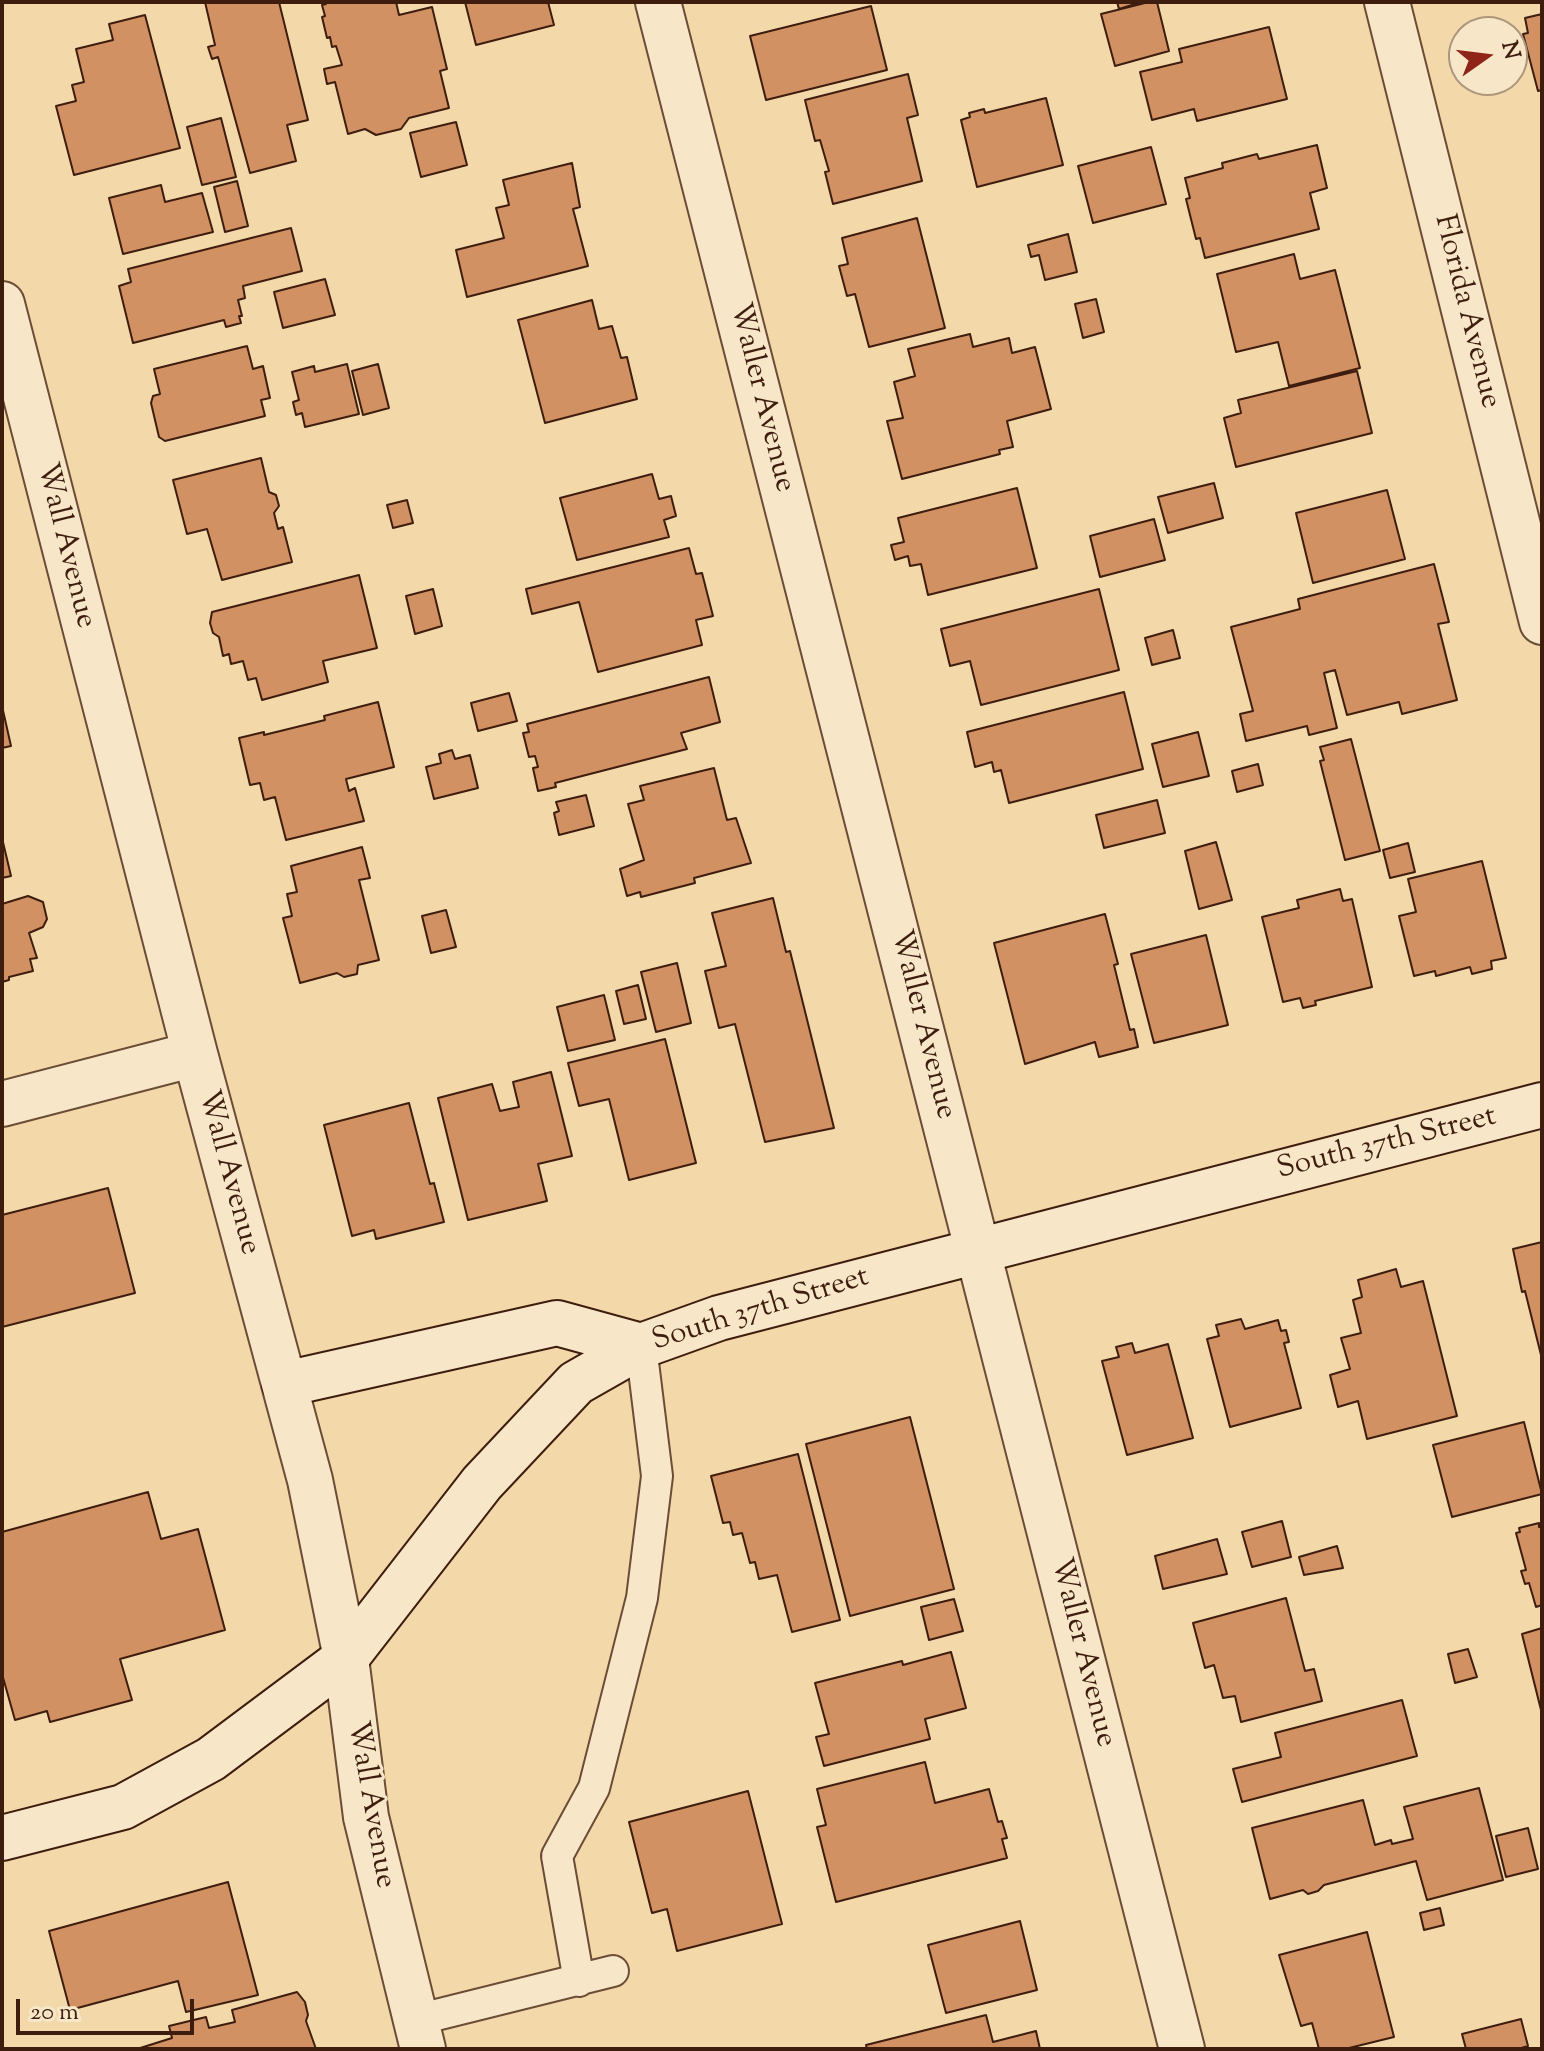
<!DOCTYPE html>
<style>
body{margin:0}
#map{position:relative;width:1544px;height:2051px;overflow:hidden;background:#f3d8a9;font-family:"Sorts Mill Goudy",serif}
canvas{display:block}
.frame{position:absolute;inset:0;border:4px solid #3e1d0f;pointer-events:none}
.north{position:absolute;left:1448px;top:16px;width:80px;height:80px;box-sizing:border-box;background:#f7e6c7;border:2px solid #ad967d;border-radius:50%;rotate:76deg;font-size:22px;font-weight:700;line-height:32px;text-align:center;color:#3e1d0f}
.north::after{content:'';display:block;margin:auto;width:28px;height:36px;background:#8f2418;clip-path:polygon(50% 0,100% 100%,50% 72%,0 100%)}
.scale{position:absolute;left:16px;top:1999px;width:178px;height:36px;box-sizing:border-box;border:4px solid #3e1d0f;border-top:0;padding-left:10px;font-size:24px;line-height:28px;white-space:nowrap;color:#3e1d0f;-webkit-text-stroke:6px #f7e6c7;paint-order:stroke}
</style>
<div id="map">
<canvas width="1544" height="2051"></canvas>
<div class="frame"></div>
<div class="north">N</div>
<div class="scale">20 m</div>
</div>
<script>
const context = document.querySelector('canvas').getContext('2d');
context.lineJoin = 'round';
function fillPath(path, color) { context.fillStyle = color; context.fill(path, 'evenodd'); }
const toPath = rows => new Path2D(rows.map(r => 'M' + r).join(''));
function stroke(path, color, width, dash) { context.strokeStyle = color; context.lineWidth = width; context.lineCap = dash ? 'butt' : 'round'; context.setLineDash(dash || []); context.stroke(path); }
function write(font, color, halo, rows, align = 'center') {
  context.font = font + ' "Sorts Mill Goudy",serif'; context.lineWidth = 6; context.setLineDash([]); context.textBaseline = 'middle'; context.strokeStyle = halo; context.fillStyle = color; for (const [text, x, y, turn = 0] of rows) {
    context.save(); context.translate(x, y); context.rotate((+turn || 0) * Math.PI / 180); context.textAlign = isNaN(turn) ? turn : align; if (halo) context.strokeText(text, 0, 0); context.fillText(text, 0, 0); context.restore();
  }
}
const building = toPath([
 [205,2,279,2,308,120,287,125,296,161,250,173,218,57,212,59,208,47,215,45,205,2],
 [325,2,396,2,399,15,432,7,447,69,440,71,449,108,409,118,401,129,376,135,365,129,348,134,335,82,327,84,324,69,342,65,336,46,332,47,330,37,327,38,322,17,325,16,322,5,326,4,325,2],
 [465,2,548,2,554,25,476,45,465,2],
 [1117,2,1142,2,1119,9,1117,2],
 [1149,2,1157,2,1169,51,1115,66,1101,14,1149,2],
 [871,6,887,70,766,100,750,36,871,6],
 [1542,14,1542,90,1538,91,1523,34,1528,33,1525,18,1542,14],
 [145,15,180,148,74,175,56,106,76,101,72,85,84,82,76,49,113,40,109,24,145,15],
 [1269,27,1287,99,1197,121,1194,109,1152,120,1140,72,1182,62,1179,49,1269,27],
 [908,74,918,115,907,118,922,181,833,204,825,172,829,171,820,140,815,141,805,100,908,74],
 [1046,98,1063,165,977,187,961,120,970,117,969,113,984,109,985,113,1046,98],
 [221,118,236,177,202,185,187,127,221,118],
 [456,122,467,165,421,177,410,133,456,122],
 [1317,145,1327,188,1310,193,1319,229,1205,258,1200,238,1196,239,1186,199,1190,198,1185,178,1223,168,1222,163,1257,154,1259,159,1317,145],
 [1151,147,1166,204,1093,223,1078,166,1151,147],
 [572,163,580,207,573,209,588,266,467,297,456,250,504,238,496,208,509,205,503,180,572,163],
 [237,181,248,226,225,232,214,187,237,181],
 [161,185,165,202,202,193,213,232,123,254,109,198,161,185],
 [917,218,945,328,869,347,855,294,847,296,839,266,848,264,842,238,917,218],
 [291,228,302,271,243,286,245,298,238,300,242,316,239,316,241,323,226,327,224,320,133,343,119,286,131,282,128,269,291,228],
 [1068,234,1077,272,1045,280,1039,255,1031,257,1028,245,1068,234],
 [1294,254,1300,279,1335,270,1360,368,1289,386,1278,342,1236,352,1217,274,1294,254],
 [325,279,335,315,283,328,274,292,325,279],
 [1096,299,1104,332,1083,338,1075,304,1096,299],
 [592,300,599,329,612,326,621,358,627,357,637,399,545,423,518,320,592,300],
 [970,334,973,347,1009,338,1012,353,1035,347,1051,409,1007,421,1013,447,999,450,1000,454,902,479,887,421,903,418,894,382,915,376,908,349,970,334],
 [247,346,253,369,263,366,270,398,261,400,265,416,165,441,159,437,151,403,153,396,160,394,154,369,247,346],
 [347,364,359,414,305,427,302,413,296,415,293,402,299,400,292,372,314,366,315,372,347,364],
 [378,364,389,408,363,415,352,371,378,364],
 [1357,371,1372,433,1236,467,1224,418,1241,413,1238,400,1357,371],
 [261,458,269,492,276,495,279,506,274,513,278,529,283,527,292,562,222,580,207,529,187,534,173,480,261,458],
 [652,474,659,499,671,496,676,516,664,520,669,537,577,560,560,498,652,474],
 [1214,483,1223,518,1168,533,1158,497,1214,483],
 [1017,488,1037,568,928,595,921,564,910,566,908,556,895,560,891,545,904,542,898,518,1017,488],
 [1387,490,1405,559,1313,583,1296,513,1387,490],
 [407,500,413,523,393,528,387,505,407,500],
 [1154,519,1165,560,1100,577,1090,536,1154,519],
 [689,548,696,574,702,573,713,616,696,620,702,645,598,672,579,602,532,614,526,589,689,548],
 [1434,564,1449,622,1438,624,1457,700,1402,714,1399,702,1347,715,1335,670,1324,673,1337,728,1309,735,1307,726,1246,741,1240,714,1253,711,1231,627,1300,609,1298,599,1434,564],
 [359,575,377,648,323,661,328,682,262,700,256,678,248,680,243,661,231,664,229,654,223,656,219,637,213,633,210,623,212,612,359,575],
 [433,589,442,626,415,634,406,596,433,589],
 [1099,589,1119,670,981,705,970,661,950,666,941,629,1099,589],
 [1173,630,1180,658,1152,665,1145,638,1173,630],
 [709,677,720,722,681,733,687,749,555,783,556,787,538,791,533,768,538,767,535,756,529,757,523,733,529,732,527,724,709,677],
 [1124,692,1143,769,1009,803,1001,770,994,772,992,762,975,767,967,732,1124,692],
 [509,693,517,721,478,731,471,703,509,693],
 [378,702,394,767,346,779,349,791,355,788,364,821,286,840,275,797,264,800,260,783,250,785,239,738,264,732,264,735,325,720,324,716,378,702],
 [2,706,11,746,2,748,2,706],
 [1198,732,1209,776,1163,787,1152,744,1198,732],
 [1351,739,1380,851,1345,860,1320,761,1324,760,1320,747,1351,739],
 [452,750,455,759,470,755,478,788,434,799,426,767,441,763,439,754,452,750],
 [1258,764,1263,785,1237,792,1232,771,1258,764],
 [714,768,727,820,736,818,751,863,694,878,695,883,641,897,640,892,627,896,620,869,644,860,628,804,644,800,640,786,714,768],
 [586,795,594,826,559,835,554,813,559,811,556,802,586,795],
 [1157,800,1165,833,1104,848,1096,815,1157,800],
 [2,838,11,876,2,878,2,838],
 [1216,842,1232,900,1199,909,1185,851,1216,842],
 [1408,843,1415,872,1390,878,1383,850,1408,843],
 [362,847,370,878,359,880,379,960,358,965,357,974,344,977,337,973,300,983,283,918,292,916,287,894,297,892,291,866,362,847],
 [1482,861,1506,958,1491,961,1492,969,1472,974,1470,967,1436,976,1435,971,1414,976,1399,916,1416,912,1408,879,1482,861],
 [1340,889,1343,901,1352,899,1372,987,1315,1001,1316,1005,1303,1008,1300,998,1283,1002,1262,917,1299,908,1297,900,1340,889],
 [28,896,43,902,47,919,43,927,29,933,37,958,30,959,33,971,9,977,9,980,2,982,2,904,28,896],
 [773,898,786,952,790,951,834,1128,765,1142,735,1024,719,1028,705,971,726,966,712,913,773,898],
 [446,910,456,947,431,953,422,916,446,910],
 [1105,914,1118,964,1114,965,1130,1030,1134,1029,1138,1047,1099,1057,1095,1042,1025,1064,994,943,1105,914],
 [1206,935,1228,1025,1154,1043,1131,954,1206,935],
 [677,963,691,1023,656,1032,641,972,677,963],
 [638,985,646,1019,624,1024,616,991,638,985],
 [604,995,615,1040,568,1051,557,1007,604,995],
 [665,1039,696,1163,629,1180,609,1099,579,1106,568,1063,665,1039],
 [551,1072,572,1156,538,1164,547,1201,468,1220,438,1098,492,1084,500,1111,519,1107,513,1082,551,1072],
 [409,1103,430,1184,434,1183,444,1222,376,1239,374,1230,352,1236,324,1125,409,1103],
 [108,1188,135,1293,2,1327,2,1215,108,1188],
 [1542,1242,1542,1359,1525,1291,1522,1292,1513,1249,1542,1242],
 [1396,1269,1401,1287,1423,1281,1457,1416,1367,1439,1358,1401,1338,1407,1330,1375,1350,1369,1341,1338,1361,1333,1353,1300,1362,1297,1358,1280,1396,1269],
 [1241,1319,1245,1329,1278,1320,1281,1331,1286,1330,1289,1342,1284,1343,1301,1408,1230,1427,1207,1339,1219,1336,1216,1325,1241,1319],
 [1132,1343,1135,1353,1168,1344,1193,1438,1127,1455,1102,1361,1119,1357,1116,1347,1132,1343],
 [910,1417,954,1589,850,1616,806,1444,910,1417],
 [1524,1422,1542,1494,1452,1517,1433,1445,1524,1422],
 [798,1454,840,1620,792,1632,777,1575,759,1579,755,1562,750,1563,742,1533,733,1535,730,1522,723,1523,711,1476,798,1454],
 [148,1492,161,1539,198,1529,225,1630,120,1659,132,1700,50,1722,47,1711,15,1720,2,1674,2,1532,148,1492],
 [1282,1521,1291,1557,1252,1567,1242,1532,1282,1521],
 [1539,1523,1539,1527,1542,1527,1542,1605,1536,1607,1529,1583,1525,1584,1521,1571,1526,1570,1516,1533,1520,1532,1519,1528,1539,1523],
 [1217,1539,1227,1574,1163,1589,1155,1556,1217,1539],
 [1337,1546,1343,1568,1304,1575,1299,1557,1337,1546],
 [1286,1598,1305,1671,1314,1669,1322,1701,1241,1722,1235,1696,1223,1698,1214,1665,1205,1668,1193,1623,1286,1598],
 [954,1599,963,1631,929,1640,921,1607,954,1599],
 [1542,1628,1542,1710,1541,1710,1522,1634,1542,1628],
 [1468,1649,1477,1677,1455,1683,1448,1654,1468,1649],
 [951,1652,966,1708,925,1719,930,1739,824,1766,816,1737,829,1734,815,1683,902,1661,903,1665,951,1652],
 [1402,1700,1417,1756,1242,1802,1233,1769,1281,1757,1275,1733,1402,1700],
 [925,1762,935,1803,989,1789,998,1822,1002,1821,1007,1838,1002,1839,1007,1858,836,1902,817,1827,826,1825,817,1789,925,1762],
 [1479,1788,1503,1880,1427,1900,1416,1861,1324,1885,1318,1891,1308,1894,1303,1890,1270,1899,1252,1828,1363,1800,1375,1845,1391,1840,1392,1844,1413,1839,1404,1807,1479,1788],
 [748,1791,782,1924,677,1951,667,1909,652,1913,629,1822,748,1791],
 [1528,1828,1538,1869,1506,1877,1496,1836,1528,1828],
 [228,1882,258,1995,186,2012,178,1981,70,2010,49,1931,228,1882],
 [1440,1908,1444,1925,1424,1930,1420,1913,1440,1908],
 [1020,1921,1037,1990,946,2013,928,1945,1020,1921],
 [1367,1932,1394,2037,1345,2049,1319,2049,1312,2023,1301,2026,1279,1955,1367,1932],
 [297,1992,305,2002,308,2015,306,2021,316,2049,137,2049,172,2038,169,2026,206,2017,209,2028,235,2022,232,2010,297,1992],
 [986,2015,993,2042,1036,2031,1040,2049,867,2049,866,2045,986,2015],
 [1521,2019,1528,2046,1518,2049,1466,2049,1462,2034,1521,2019]
]);
const lane = toPath([
 [579,1981,557,1856,594,1788,642,1598,657,1476,641,1346],
 [416,2020,613,1971]
]);
const street = toPath([
 [658,2,1182,2049],
 [1387,2,1542,622],
 [2,304,195,1054,310,1480,346,1658,366,1817,423,2049],
 [2,1104,195,1054]
]);
const secondary = toPath([
 [285,1384,557,1323,641,1346],
 [2,1838,123,1807,211,1759,346,1658,482,1483,576,1383,641,1346,719,1318,1542,1105]
]);
const streetNames = [
 ["Florida Avenue",1465,312,76],
 ["Waller Avenue",760,398,76],
 ["Wall Avenue",64,546,76],
 ["Waller Avenue",921,1025,76],
 ["South 37th Street",1387,1145,-14],
 ["Wall Avenue",227,1173,75],
 ["South 37th Street",761,1311,-17],
 ["Waller Avenue",1081,1653,76],
 ["Wall Avenue",369,1805,80]
];
fillPath(building, '#d19162');
stroke(building, '#3e1d0f', 2);
stroke(lane, '#6b4c36', 34);
stroke(street, '#6b4c36', 48);
stroke(secondary, '#3e1d0f', 48);
stroke(lane, '#f7e6c7', 30);
stroke(street, '#f7e6c7', 44);
stroke(secondary, '#f7e6c7', 44);
write('30px', '#3e1d0f', '#f7e6c7', streetNames);
</script>
